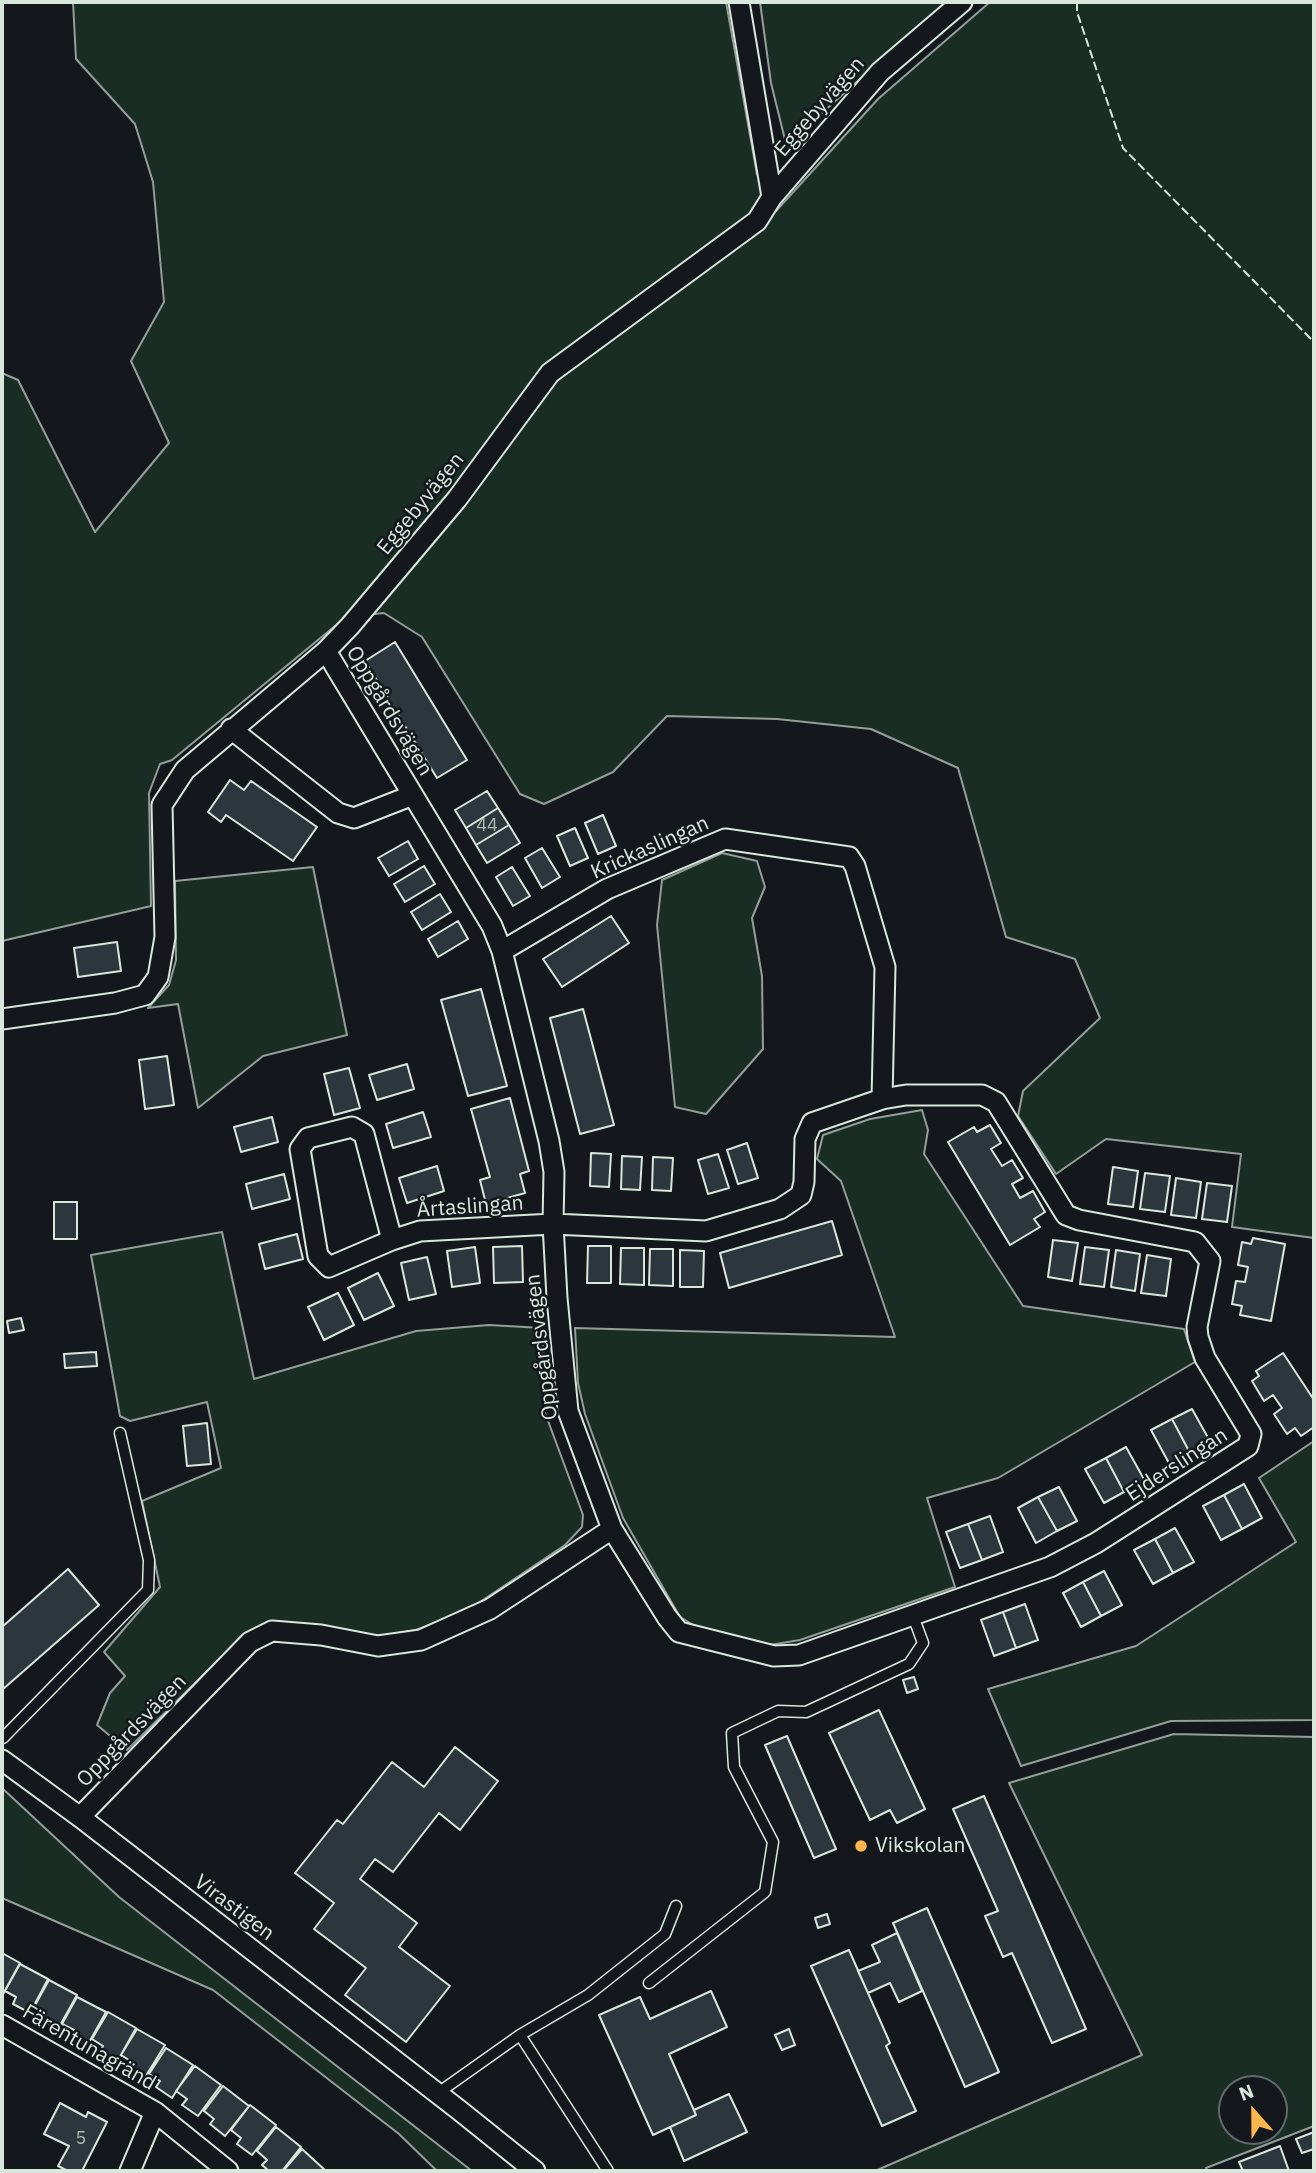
<!DOCTYPE html>
<meta charset="utf-8">
<style>
body{margin:0}
#map{position:relative;width:1316px;height:2173px;overflow:hidden;background:#14181c;font-family:"IBM Plex Sans",sans-serif}
canvas{display:block}
.frame{position:absolute;inset:0;border:4px solid #d8e6dc;pointer-events:none}
.north{position:absolute;left:1218px;top:2075px;width:70px;height:70px;box-sizing:border-box;background:#14181c;border:2px solid #626a69;border-radius:50%;rotate:339deg;font-size:19px;font-weight:700;line-height:28px;text-align:center;color:#d8e6dc}
.north::after{content:'';display:block;margin:auto;width:24px;height:32px;background:#ffb74d;clip-path:polygon(50% 0,100% 100%,50% 72%,0 100%)}
</style>
<div id="map">
<canvas width="1316" height="2173"></canvas>
<div class="frame"></div>
<div class="north">N</div>
</div>
<script>
const context = document.querySelector('canvas').getContext('2d');
context.lineJoin = 'round';
function fillPath(path, color) { context.fillStyle = color; context.fill(path, 'evenodd'); }
const toPath = rows => new Path2D(rows.map(r => 'M' + r).join(''));
function stroke(path, color, width, dash) { context.strokeStyle = color; context.lineWidth = width; context.lineCap = dash ? 'butt' : 'round'; context.setLineDash(dash || []); context.stroke(path); }
function write(font, color, halo, rows, align = 'center') {
  context.font = font + ' "IBM Plex Sans",sans-serif'; context.lineWidth = 5; context.setLineDash([]); context.textBaseline = 'middle'; context.strokeStyle = halo; context.fillStyle = color; for (const [text, x, y, turn = 0] of rows) {
    context.save(); context.translate(x, y); context.rotate((+turn || 0) * Math.PI / 180); context.textAlign = isNaN(turn) ? turn : align; if (halo) context.strokeText(text, 0, 0); context.fillText(text, 0, 0); context.restore();
  }
}
const green = toPath([
 [73,2,726,2,757,174,776,211,878,99,990,2,1314,2,1314,1238,1232,1227,1241,1154,1106,1139,1056,1174,1018,1116,1023,1091,1100,1018,1075,959,1006,937,958,768,871,729,777,719,667,716,613,772,544,804,520,794,422,637,384,613,346,617,172,760,160,764,149,793,151,906,2,941,2,373,18,380,95,532,169,443,131,361,164,302,153,182,135,124,76,59,73,2],
 [760,2,946,2,812,122,788,152,771,83,760,2],
 [722,853,757,861,765,887,752,918,762,976,763,1049,706,1114,675,1107,657,925,662,880,722,853],
 [313,867,347,1035,263,1056,198,1108,178,1004,148,1008,169,985,176,960,175,881,313,867],
 [922,1110,928,1130,924,1154,1023,1306,1184,1329,1195,1362,998,1478,927,1498,955,1587,800,1640,770,1645,700,1629,680,1617,623,1518,585,1414,578,1383,575,1328,895,1337,841,1181,817,1159,823,1135,870,1119,922,1110],
 [222,1232,254,1379,416,1331,489,1325,543,1328,544,1410,583,1515,582,1527,565,1545,468,1610,416,1630,382,1636,269,1624,246,1633,127,1750,97,1725,110,1693,125,1676,104,1652,160,1587,142,1501,221,1468,207,1402,130,1421,120,1416,91,1255,222,1232],
 [1314,1441,1314,1720,1171,1721,1021,1766,988,1689,1136,1646,1296,1542,1259,1478,1314,1441],
 [1174,1734,1314,1737,1314,2126,1206,2168,1207,2171,875,2171,1142,2055,1009,1783,1174,1734],
 [1232,2089,1274,2089,1274,2131,1232,2131,1232,2089],
 [2,1788,119,1897,472,2171,437,2171,399,2134,213,1990,2,1898,2,1788]
]);
const building = toPath([
 [395,642,467,760,437,778,365,661,395,642],
 [230,780,244,790,251,781,317,827,293,861,226,815,221,822,208,812,230,780],
 [487,791,498,808,466,828,455,810,487,791],
 [498,808,509,825,476,845,466,828,498,808],
 [603,815,616,846,598,854,585,823,603,815],
 [509,825,520,843,487,863,476,845,509,825],
 [575,828,588,858,570,866,557,836,575,828],
 [408,841,418,859,389,876,378,858,408,841],
 [542,848,560,877,542,888,525,858,542,848],
 [424,866,435,884,405,902,394,884,424,866],
 [512,867,530,896,513,906,496,877,512,867],
 [440,894,451,912,422,930,411,912,440,894],
 [611,916,629,943,562,987,543,959,611,916],
 [458,921,468,939,438,957,428,939,458,921],
 [117,942,121,971,78,977,74,948,117,942],
 [481,989,507,1086,468,1096,441,1000,481,989],
 [583,1009,614,1125,580,1134,550,1018,583,1009],
 [167,1056,174,1105,145,1109,139,1060,167,1056],
 [407,1064,414,1089,377,1100,369,1075,407,1064],
 [349,1068,360,1108,334,1115,324,1074,349,1068],
 [510,1098,529,1171,520,1174,525,1193,486,1204,480,1180,490,1177,471,1109,510,1098],
 [423,1112,431,1137,393,1148,386,1124,423,1112],
 [272,1117,278,1142,241,1152,234,1127,272,1117],
 [990,1125,1001,1143,991,1149,1002,1166,1012,1160,1023,1178,1012,1184,1020,1198,1033,1191,1045,1212,1034,1219,1040,1227,1010,1245,948,1142,974,1127,977,1132,990,1125],
 [747,1143,758,1178,738,1184,727,1150,747,1143],
 [591,1153,611,1154,609,1187,590,1186,591,1153],
 [718,1154,729,1188,708,1194,698,1160,718,1154],
 [622,1156,642,1157,640,1190,621,1189,622,1156],
 [653,1157,673,1158,671,1191,652,1190,653,1157],
 [437,1166,444,1191,407,1203,399,1178,437,1166],
 [1113,1167,1138,1171,1133,1207,1108,1204,1113,1167],
 [1145,1173,1170,1176,1165,1212,1140,1209,1145,1173],
 [284,1174,290,1199,252,1209,246,1184,284,1174],
 [1176,1178,1201,1182,1196,1218,1171,1215,1176,1178],
 [1207,1183,1232,1186,1227,1222,1202,1219,1207,1183],
 [54,1202,77,1202,77,1239,54,1239,54,1202],
 [832,1221,842,1255,729,1288,720,1253,832,1221],
 [297,1234,303,1259,265,1269,259,1244,297,1234],
 [1253,1238,1285,1244,1271,1321,1240,1315,1242,1306,1232,1304,1236,1281,1245,1282,1248,1267,1238,1265,1242,1242,1251,1244,1253,1238],
 [1053,1240,1078,1243,1072,1281,1048,1277,1053,1240],
 [522,1246,523,1282,494,1283,493,1247,522,1246],
 [588,1246,611,1246,611,1283,587,1283,588,1246],
 [475,1247,480,1283,452,1287,447,1251,475,1247],
 [1085,1247,1109,1250,1104,1287,1080,1284,1085,1247],
 [621,1248,644,1248,644,1285,620,1284,621,1248],
 [650,1249,673,1249,673,1286,649,1285,650,1249],
 [680,1250,704,1251,703,1287,680,1287,680,1250],
 [1116,1250,1140,1254,1135,1291,1111,1287,1116,1250],
 [1147,1255,1171,1259,1166,1296,1141,1293,1147,1255],
 [427,1257,436,1294,409,1300,401,1263,427,1257],
 [378,1273,394,1306,364,1320,348,1288,378,1273],
 [338,1293,354,1325,324,1340,308,1307,338,1293],
 [21,1318,24,1330,9,1333,7,1321,21,1318],
 [96,1352,97,1366,65,1368,64,1354,96,1352],
 [1283,1353,1314,1400,1314,1427,1301,1436,1295,1428,1287,1434,1274,1414,1282,1408,1273,1395,1264,1401,1252,1381,1259,1376,1256,1371,1283,1353],
 [1192,1409,1211,1443,1190,1453,1172,1419,1192,1409],
 [1172,1419,1190,1453,1170,1465,1151,1430,1172,1419],
 [207,1423,211,1464,187,1466,183,1426,207,1423],
 [1126,1447,1145,1481,1124,1492,1106,1458,1126,1447],
 [1106,1458,1124,1492,1104,1503,1085,1469,1106,1458],
 [1244,1484,1262,1518,1242,1529,1224,1495,1244,1484],
 [1059,1487,1077,1521,1057,1531,1038,1497,1059,1487],
 [1224,1495,1242,1529,1221,1540,1203,1506,1224,1495],
 [1038,1497,1057,1531,1036,1543,1018,1508,1038,1497],
 [990,1516,1003,1552,982,1560,968,1524,990,1516],
 [968,1524,982,1560,960,1568,946,1532,968,1524],
 [1175,1528,1194,1562,1173,1573,1155,1539,1175,1528],
 [1155,1539,1173,1573,1153,1584,1134,1550,1155,1539],
 [68,1569,99,1605,2,1690,2,1627,68,1569],
 [1104,1571,1122,1605,1101,1616,1083,1582,1104,1571],
 [1083,1582,1101,1616,1081,1627,1063,1593,1083,1582],
 [1025,1604,1038,1640,1016,1648,1003,1612,1025,1604],
 [1003,1612,1016,1648,994,1656,981,1620,1003,1612],
 [914,1677,918,1689,907,1693,903,1680,914,1677],
 [879,1710,925,1809,897,1823,890,1810,870,1820,829,1733,879,1710],
 [787,1736,836,1849,814,1858,765,1745,787,1736],
 [455,1747,498,1781,460,1830,439,1813,393,1872,375,1859,360,1879,417,1923,399,1947,450,1986,406,2042,345,1995,366,1968,314,1929,334,1903,295,1873,337,1820,343,1824,392,1762,424,1787,455,1747],
 [984,1796,1086,2029,1052,2043,1012,1953,1003,1957,985,1916,998,1911,953,1809,984,1796],
 [927,1908,999,2072,965,2087,893,1923,927,1908],
 [827,1914,830,1924,818,1928,815,1918,827,1914],
 [897,1933,922,1991,899,2002,890,1983,868,1993,858,1971,880,1962,872,1945,897,1933],
 [849,1950,890,2043,886,2046,916,2111,882,2126,811,1966,849,1950],
 [2,1953,20,1963,2,1996,2,1953],
 [20,1964,48,1979,30,2013,13,2004,16,1997,5,1991,20,1964],
 [49,1980,77,1995,58,2029,41,2020,45,2014,34,2007,49,1980],
 [711,1991,727,2027,669,2054,696,2115,653,2135,599,2015,640,1997,650,2019,711,1991],
 [77,1997,106,2012,87,2046,70,2037,74,2030,62,2024,77,1997],
 [108,2012,136,2028,117,2062,100,2052,103,2046,92,2039,108,2012],
 [137,2029,165,2045,144,2079,128,2069,132,2062,121,2055,137,2029],
 [789,2029,795,2045,782,2050,775,2035,789,2029],
 [166,2048,193,2065,172,2098,156,2087,160,2081,149,2074,166,2048],
 [195,2066,221,2085,198,2116,182,2105,187,2099,176,2091,195,2066],
 [223,2086,249,2106,225,2136,210,2124,214,2119,204,2111,223,2086],
 [729,2094,747,2132,684,2161,670,2127,696,2115,694,2110,729,2094],
 [60,2103,86,2117,88,2112,107,2122,82,2171,68,2171,58,2166,69,2146,44,2134,60,2103],
 [250,2105,276,2125,252,2155,237,2144,241,2138,231,2130,250,2105],
 [276,2127,301,2147,282,2171,269,2171,262,2165,267,2160,257,2151,276,2127],
 [1314,2132,1314,2149,1302,2153,1296,2139,1314,2132],
 [1280,2146,1289,2171,1243,2171,1239,2162,1280,2146],
 [302,2149,326,2171,283,2171,302,2149]
]);
const service = toPath([
 [3,1738,148,1590,149,1560,120,1433],
 [649,1983,765,1892,773,1842,734,1767,732,1733,778,1711,806,1712,909,1664,923,1643,913,1616],
 [520,2035,608,2171],
 [438,2093,520,2035,588,1995,665,1934,676,1906]
]);
const minor = toPath([
 [739,2,772,197],
 [231,729,338,813,354,818,413,795],
 [2,1019,115,1003,145,995,158,977,165,937,162,805,185,770,326,651,350,626,457,499,550,373,757,221,772,197,880,72,962,2],
 [392,1240,329,1267,318,1256,300,1149,308,1138,352,1127,364,1134,392,1240,420,1231,553,1224,706,1231,780,1209,801,1195,804,1182,805,1139,812,1123,882,1099,885,967,855,866,849,857,725,839,607,889,502,951],
 [612,1529,667,1617,679,1632,774,1656,799,1655,1050,1567,1096,1543,1248,1446,1251,1434,1205,1358,1198,1337,1197,1327,1210,1261,1195,1242,1079,1220,1066,1215,996,1102,982,1095,906,1095,882,1099],
 [2,1760,80,1817,459,2110,535,2171],
 [80,1817,250,1642,272,1631,321,1635,378,1646,421,1640,490,1609,612,1529,568,1411,557,1298,553,1224,554,1172,549,1141,502,951,492,926,326,651],
 [2,2025,155,2112,228,2171],
 [130,2171,155,2112]
]);
const fence = toPath([
 [1077,2,1077,12,1123,148,1314,342]
]);
const markers = [
 [861,1846,7,"#ffb74d"]
];
const numberNames = [
 ["44",487,826],
 ["5",81,2139]
];
const streetNames = [
 ["Eggebyvägen",820,107,-49],
 ["Eggebyvägen",421,504,-51],
 ["Oppgårdsvägen",389,711,59],
 ["Krickaslingan",650,848,-24],
 ["Årtaslingan",470,1207,-4],
 ["Oppgårdsvägen",542,1347,-97],
 ["Ejderslingan",1177,1465,-33],
 ["Oppgårdsvägen",132,1731,-46],
 ["Virastigen",234,1908,37],
 ["Färentunagränd",89,2048,30]
];
const poiNames = [
 ["Vikskolan",875,1846]
];
fillPath(green, '#1a2d24');
stroke(green, '#939e99', 2);
fillPath(building, '#2c363c');
stroke(building, '#d8e6dc', 2);
stroke(service, '#d8e6dc', 13);
stroke(minor, '#d8e6dc', 23);
stroke(service, '#14181c', 10);
stroke(minor, '#14181c', 19);
stroke(fence, '#d8e6dc', 2, [9, 3.5]);
for (const [x, y, r, color] of markers) { const dot = new Path2D(); dot.arc(x, y, r, 0, 2 * Math.PI); context.fillStyle = color; context.fill(dot); stroke(dot, '#14181c', 2.5); }
write('18px', '#adbab4', null, numberNames);
write('21px', '#d8e6dc', '#14181c', streetNames);
write('21px', '#d8e6dc', '#14181c', poiNames, 'left');
</script>
